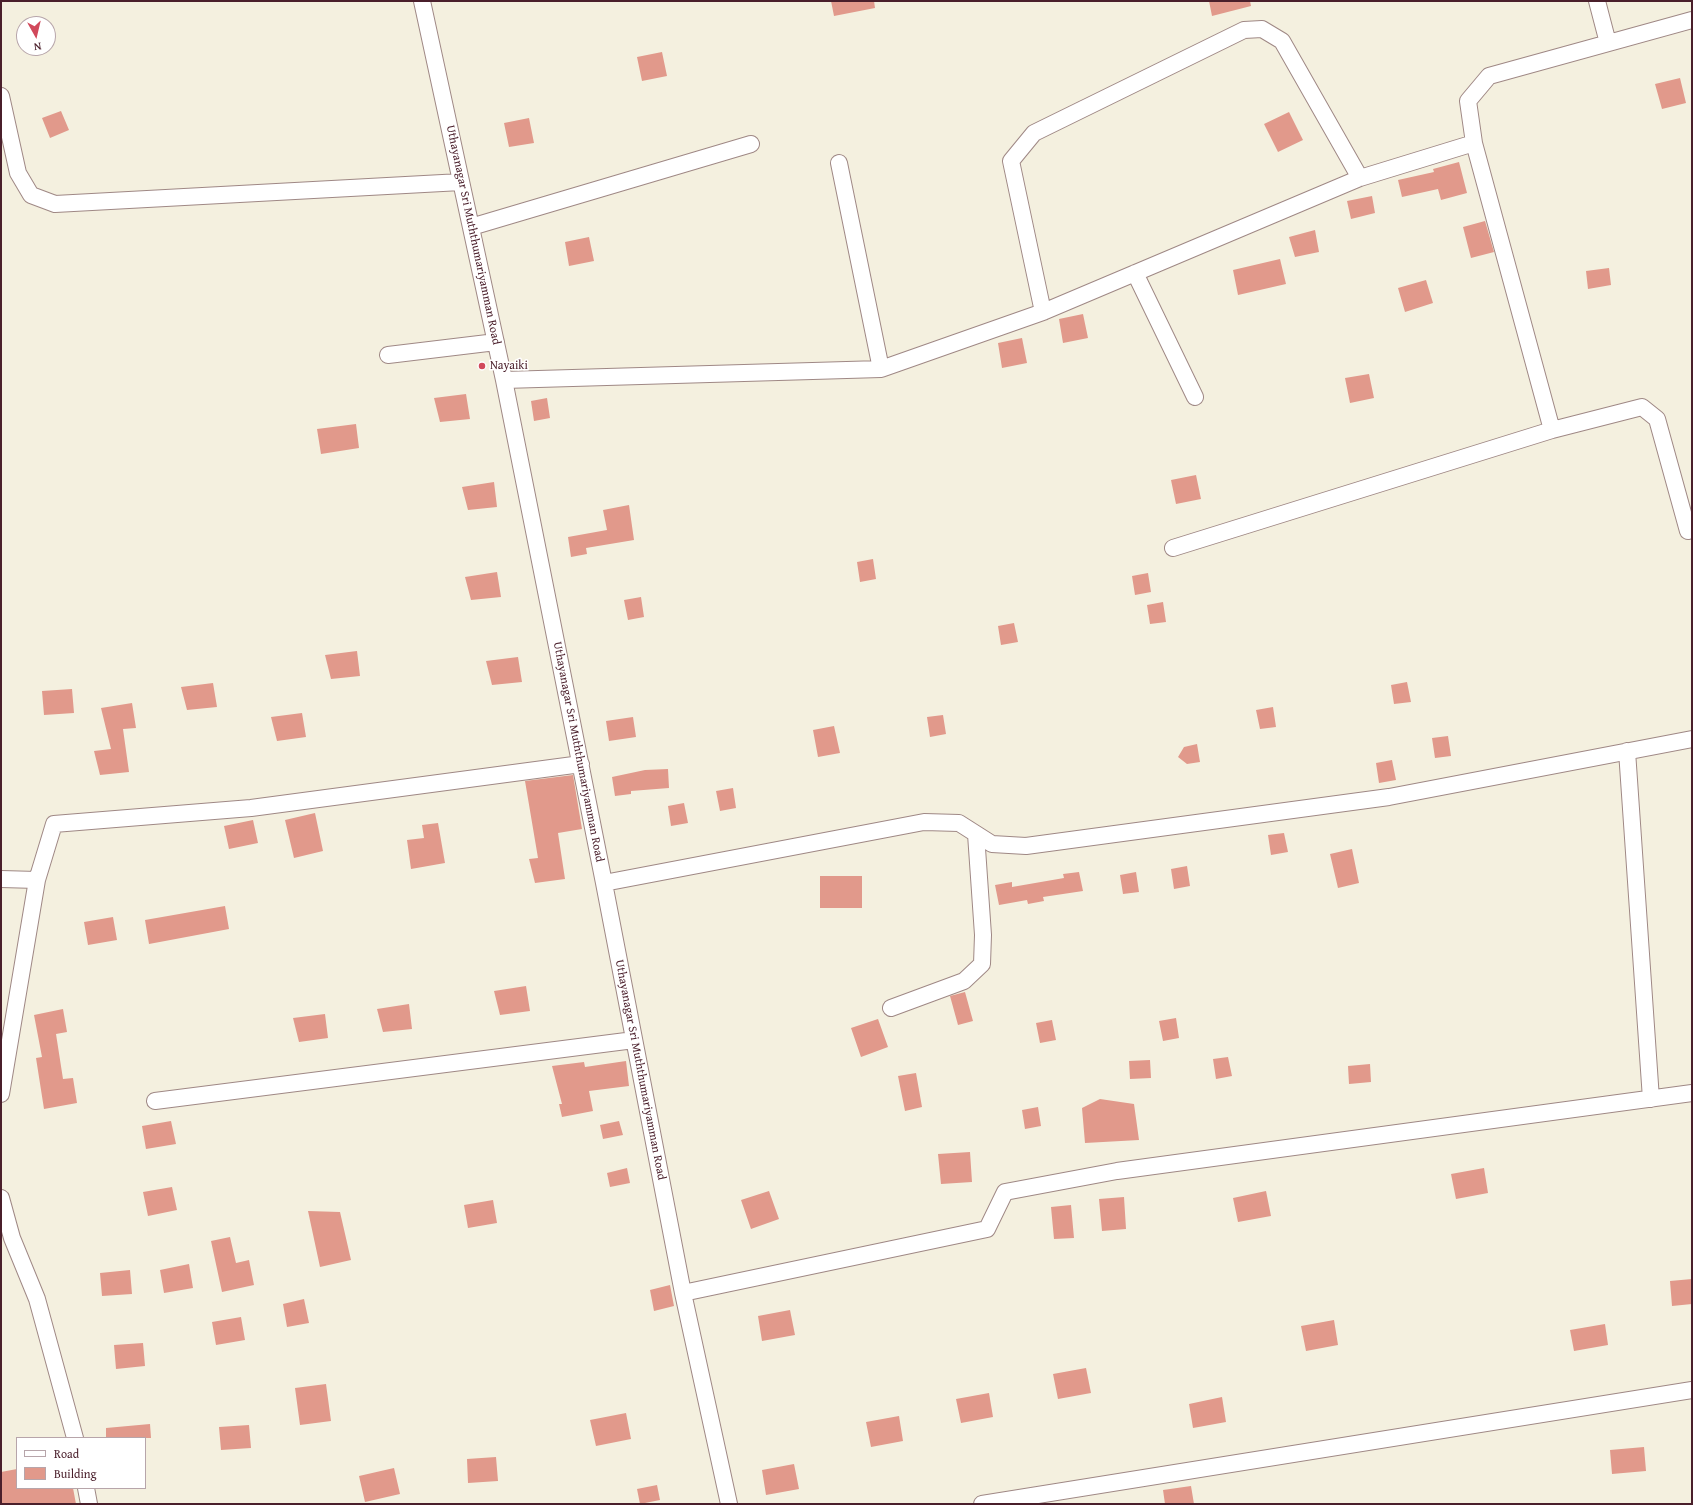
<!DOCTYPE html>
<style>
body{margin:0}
#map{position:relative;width:1693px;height:1505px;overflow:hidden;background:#f4f0df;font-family:"Gentium Book Plus",serif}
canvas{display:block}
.frame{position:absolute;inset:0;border:2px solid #4a1f2b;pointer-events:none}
.legend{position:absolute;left:16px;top:1437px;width:130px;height:52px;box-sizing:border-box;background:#fff;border:1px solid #b7a5aa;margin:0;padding:5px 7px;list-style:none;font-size:12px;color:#4a1f2b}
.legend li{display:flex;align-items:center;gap:8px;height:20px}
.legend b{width:20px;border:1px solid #b7a5aa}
.north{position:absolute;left:16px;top:16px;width:40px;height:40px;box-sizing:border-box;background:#fff;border:1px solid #b7a5aa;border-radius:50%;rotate:172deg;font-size:11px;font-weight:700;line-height:16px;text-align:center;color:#4a1f2b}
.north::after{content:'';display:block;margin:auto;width:14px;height:18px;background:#d1495b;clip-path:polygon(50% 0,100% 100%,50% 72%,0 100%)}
</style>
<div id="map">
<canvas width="1693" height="1505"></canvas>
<div class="frame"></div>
<ul class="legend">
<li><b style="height:5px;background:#fff"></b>Road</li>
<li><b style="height:11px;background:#e1998b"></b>Building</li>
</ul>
<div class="north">N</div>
</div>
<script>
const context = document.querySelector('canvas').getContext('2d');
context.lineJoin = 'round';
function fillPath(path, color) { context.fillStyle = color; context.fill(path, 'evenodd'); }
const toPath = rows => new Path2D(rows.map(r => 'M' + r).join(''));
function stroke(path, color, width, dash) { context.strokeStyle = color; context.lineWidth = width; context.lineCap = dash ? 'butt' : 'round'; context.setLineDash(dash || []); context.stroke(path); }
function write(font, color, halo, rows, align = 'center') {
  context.font = font + ' "Gentium Book Plus",serif'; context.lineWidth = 3; context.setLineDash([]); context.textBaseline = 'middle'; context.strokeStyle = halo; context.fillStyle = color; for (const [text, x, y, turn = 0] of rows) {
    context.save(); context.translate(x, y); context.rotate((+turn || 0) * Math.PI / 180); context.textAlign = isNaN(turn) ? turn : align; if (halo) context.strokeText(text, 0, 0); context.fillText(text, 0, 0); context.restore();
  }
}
const building = toPath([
 [831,1,874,1,875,8,834,16],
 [1209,1,1250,1,1251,6,1212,16],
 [662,52,667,76,642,81,637,57],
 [1680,78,1686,103,1662,109,1655,84],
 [61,111,69,130,50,138,42,118],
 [1289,112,1303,140,1278,152,1264,124],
 [529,118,534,143,509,147,504,123],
 [1459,162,1467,193,1441,200,1438,189,1402,197,1398,180,1434,172,1433,169],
 [1372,196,1375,213,1351,219,1347,201],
 [1485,221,1494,252,1471,258,1463,227],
 [1315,230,1319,252,1295,257,1289,237],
 [589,237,594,261,569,266,565,242],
 [1280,259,1286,284,1238,295,1233,270],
 [1609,268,1611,285,1588,289,1586,271],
 [1426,280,1433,303,1405,312,1398,288],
 [1083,314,1088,338,1063,343,1059,319],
 [1022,338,1027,363,1002,368,998,343],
 [1369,374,1374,398,1350,403,1345,378],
 [466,394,470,419,440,422,434,398],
 [547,398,550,418,534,421,531,401],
 [356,424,359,448,321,454,317,429],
 [1196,475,1201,499,1176,504,1171,480],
 [494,482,497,507,468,510,462,487],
 [629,505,634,540,586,548,587,554,571,557,568,537,607,530,603,510],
 [873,559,876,579,860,582,857,562],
 [497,572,501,597,471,600,465,577],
 [1148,573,1151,592,1135,595,1132,576],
 [641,597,644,617,628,620,624,600],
 [1163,602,1166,622,1150,624,1147,605],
 [1014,623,1018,642,1001,645,998,626],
 [357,651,360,676,331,679,325,655],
 [518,657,522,682,492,685,486,661],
 [1407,682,1411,702,1394,704,1391,685],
 [213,683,217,707,187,710,181,687],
 [72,689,74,713,44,715,42,691],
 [132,703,136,728,123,729,129,772,100,775,94,751,111,749,101,708],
 [1273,707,1276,727,1260,729,1256,710],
 [302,713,306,737,277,741,271,717],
 [943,715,946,734,930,737,927,717],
 [633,717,636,737,609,741,606,721],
 [834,726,840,753,818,757,813,730],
 [1448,736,1451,756,1435,758,1432,738],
 [1197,744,1200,762,1187,764,1178,757,1184,747],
 [1392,760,1396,780,1379,783,1376,763],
 [668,769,669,788,631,791,631,794,615,796,612,777,645,770],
 [573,775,582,829,558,833,565,879,535,883,529,859,538,858,525,781],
 [733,788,736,808,720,811,716,791],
 [684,803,688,823,671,826,668,806],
 [315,813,323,851,294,858,285,820],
 [253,820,258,843,229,849,224,826],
 [438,823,445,863,411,869,407,840,424,838,422,825],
 [1284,833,1288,852,1271,855,1268,835],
 [1352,849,1359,883,1338,888,1330,854],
 [1187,866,1190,886,1174,889,1171,869],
 [1079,872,1083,891,1043,897,1044,901,1028,904,1027,900,999,905,995,885,1012,882,1012,887,1064,878,1063,874],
 [1136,872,1139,892,1123,894,1120,875],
 [820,876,862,876,862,908,820,908],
 [225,906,229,929,149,944,145,920],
 [113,917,117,940,88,945,84,922],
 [526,986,530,1011,500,1015,494,991],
 [965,992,973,1021,958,1025,950,996],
 [409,1004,412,1029,383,1032,377,1009],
 [63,1009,67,1032,56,1034,63,1079,73,1078,77,1103,44,1109,36,1058,42,1057,34,1015],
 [325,1014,328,1038,299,1042,293,1018],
 [1176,1018,1179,1038,1163,1041,1159,1021],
 [878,1019,888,1047,861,1057,851,1028],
 [1052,1020,1056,1040,1040,1043,1036,1023],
 [1228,1057,1232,1076,1216,1079,1213,1059],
 [1150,1060,1151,1078,1130,1079,1129,1061],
 [626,1061,629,1086,589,1091,593,1111,562,1117,559,1104,562,1104,552,1066,584,1062,585,1067],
 [1370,1064,1371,1082,1349,1084,1348,1066],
 [916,1073,922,1107,905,1111,898,1076],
 [1100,1099,1134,1104,1139,1140,1085,1143,1082,1108],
 [1038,1107,1041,1126,1025,1129,1022,1110],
 [171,1121,176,1144,146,1149,142,1126],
 [619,1121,623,1135,603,1139,600,1125],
 [970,1152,972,1182,941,1184,938,1154],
 [627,1168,630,1183,610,1187,607,1173],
 [1484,1168,1488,1193,1456,1199,1451,1174],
 [172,1187,177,1210,148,1216,143,1192],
 [769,1191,779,1219,751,1229,741,1200],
 [1266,1191,1271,1216,1238,1222,1233,1198],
 [1124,1197,1126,1229,1102,1231,1099,1199],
 [493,1200,497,1223,468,1228,464,1205],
 [1071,1205,1074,1238,1054,1239,1051,1207],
 [308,1211,340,1212,351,1260,320,1267],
 [230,1237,236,1263,249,1260,254,1285,222,1292,211,1241],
 [189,1264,193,1288,164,1293,160,1270],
 [130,1270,132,1294,102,1296,100,1273],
 [1692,1279,1692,1304,1672,1306,1670,1281],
 [670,1285,674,1306,654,1311,650,1290],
 [304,1299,309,1323,287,1327,283,1304],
 [790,1310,795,1335,762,1341,758,1316],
 [241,1317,245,1340,216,1345,212,1322],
 [1334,1320,1338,1345,1306,1351,1301,1326],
 [1605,1324,1608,1345,1574,1351,1570,1330],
 [143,1343,145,1366,116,1369,114,1345],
 [1086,1368,1091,1393,1058,1399,1053,1374],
 [326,1384,331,1421,300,1425,295,1388],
 [989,1393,993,1417,961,1423,956,1399],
 [1222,1397,1226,1422,1193,1428,1189,1404],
 [626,1413,631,1439,596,1446,590,1420],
 [899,1416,903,1441,871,1447,866,1422],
 [150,1424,151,1438,106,1438,106,1428],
 [249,1425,251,1448,221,1450,219,1427],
 [1644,1447,1646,1471,1612,1474,1610,1450],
 [496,1457,498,1481,468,1483,467,1459],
 [794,1464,799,1489,766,1495,762,1470],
 [394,1468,400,1494,365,1502,359,1476],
 [17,1469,17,1488,73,1488,76,1504,1,1504,1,1472],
 [657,1485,660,1500,640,1504,637,1489],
 [1191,1486,1194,1504,1165,1504,1163,1490]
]);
const minor = toPath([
 [422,1,504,380,604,883,683,1293,729,1504],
 [1597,1,1608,43],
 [1,96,18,173,31,195,55,204,461,182],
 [1474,143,1552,430,1642,407,1657,419,1688,531],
 [839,163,881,369],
 [471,227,751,144],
 [1135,273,1195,397],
 [1043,312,1011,161,1034,133,1244,30,1262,29,1282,41,1360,178],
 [388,355,496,342],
 [504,380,881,369,1043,312,1360,178,1474,143,1468,101,1489,76,1692,20],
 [1173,548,1552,430],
 [1627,751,1651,1099],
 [1,879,37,880,54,824,251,808,581,764],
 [604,883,924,822,959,823,992,844,1026,846,1389,797,1692,739],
 [891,1008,964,981,982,964,983,935,976,834],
 [1,1094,37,880],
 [155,1101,634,1040],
 [1,1198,12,1238,37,1299,75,1438],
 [683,1293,987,1229,1005,1192,1117,1171,1692,1093],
 [86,1488,89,1504],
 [982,1504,1692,1390]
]);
const markers = [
 [482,366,4,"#d1495b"]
];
const streetNames = [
 ["Uthayanagar Sri Muththumariyamman Road",473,235,78],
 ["Uthayanagar Sri Muththumariyamman Road",578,752,79],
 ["Uthayanagar Sri Muththumariyamman Road",640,1070,79]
];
const poiNames = [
 ["Nayaiki",490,366]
];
fillPath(building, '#e1998b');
stroke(minor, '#9f8885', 18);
stroke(minor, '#fff', 16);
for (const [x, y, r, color] of markers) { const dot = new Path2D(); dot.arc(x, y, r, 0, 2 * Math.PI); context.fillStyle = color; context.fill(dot); stroke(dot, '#fff', 1.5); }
write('12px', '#4a1f2b', '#fff', streetNames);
write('12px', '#4a1f2b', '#fff', poiNames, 'left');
</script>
